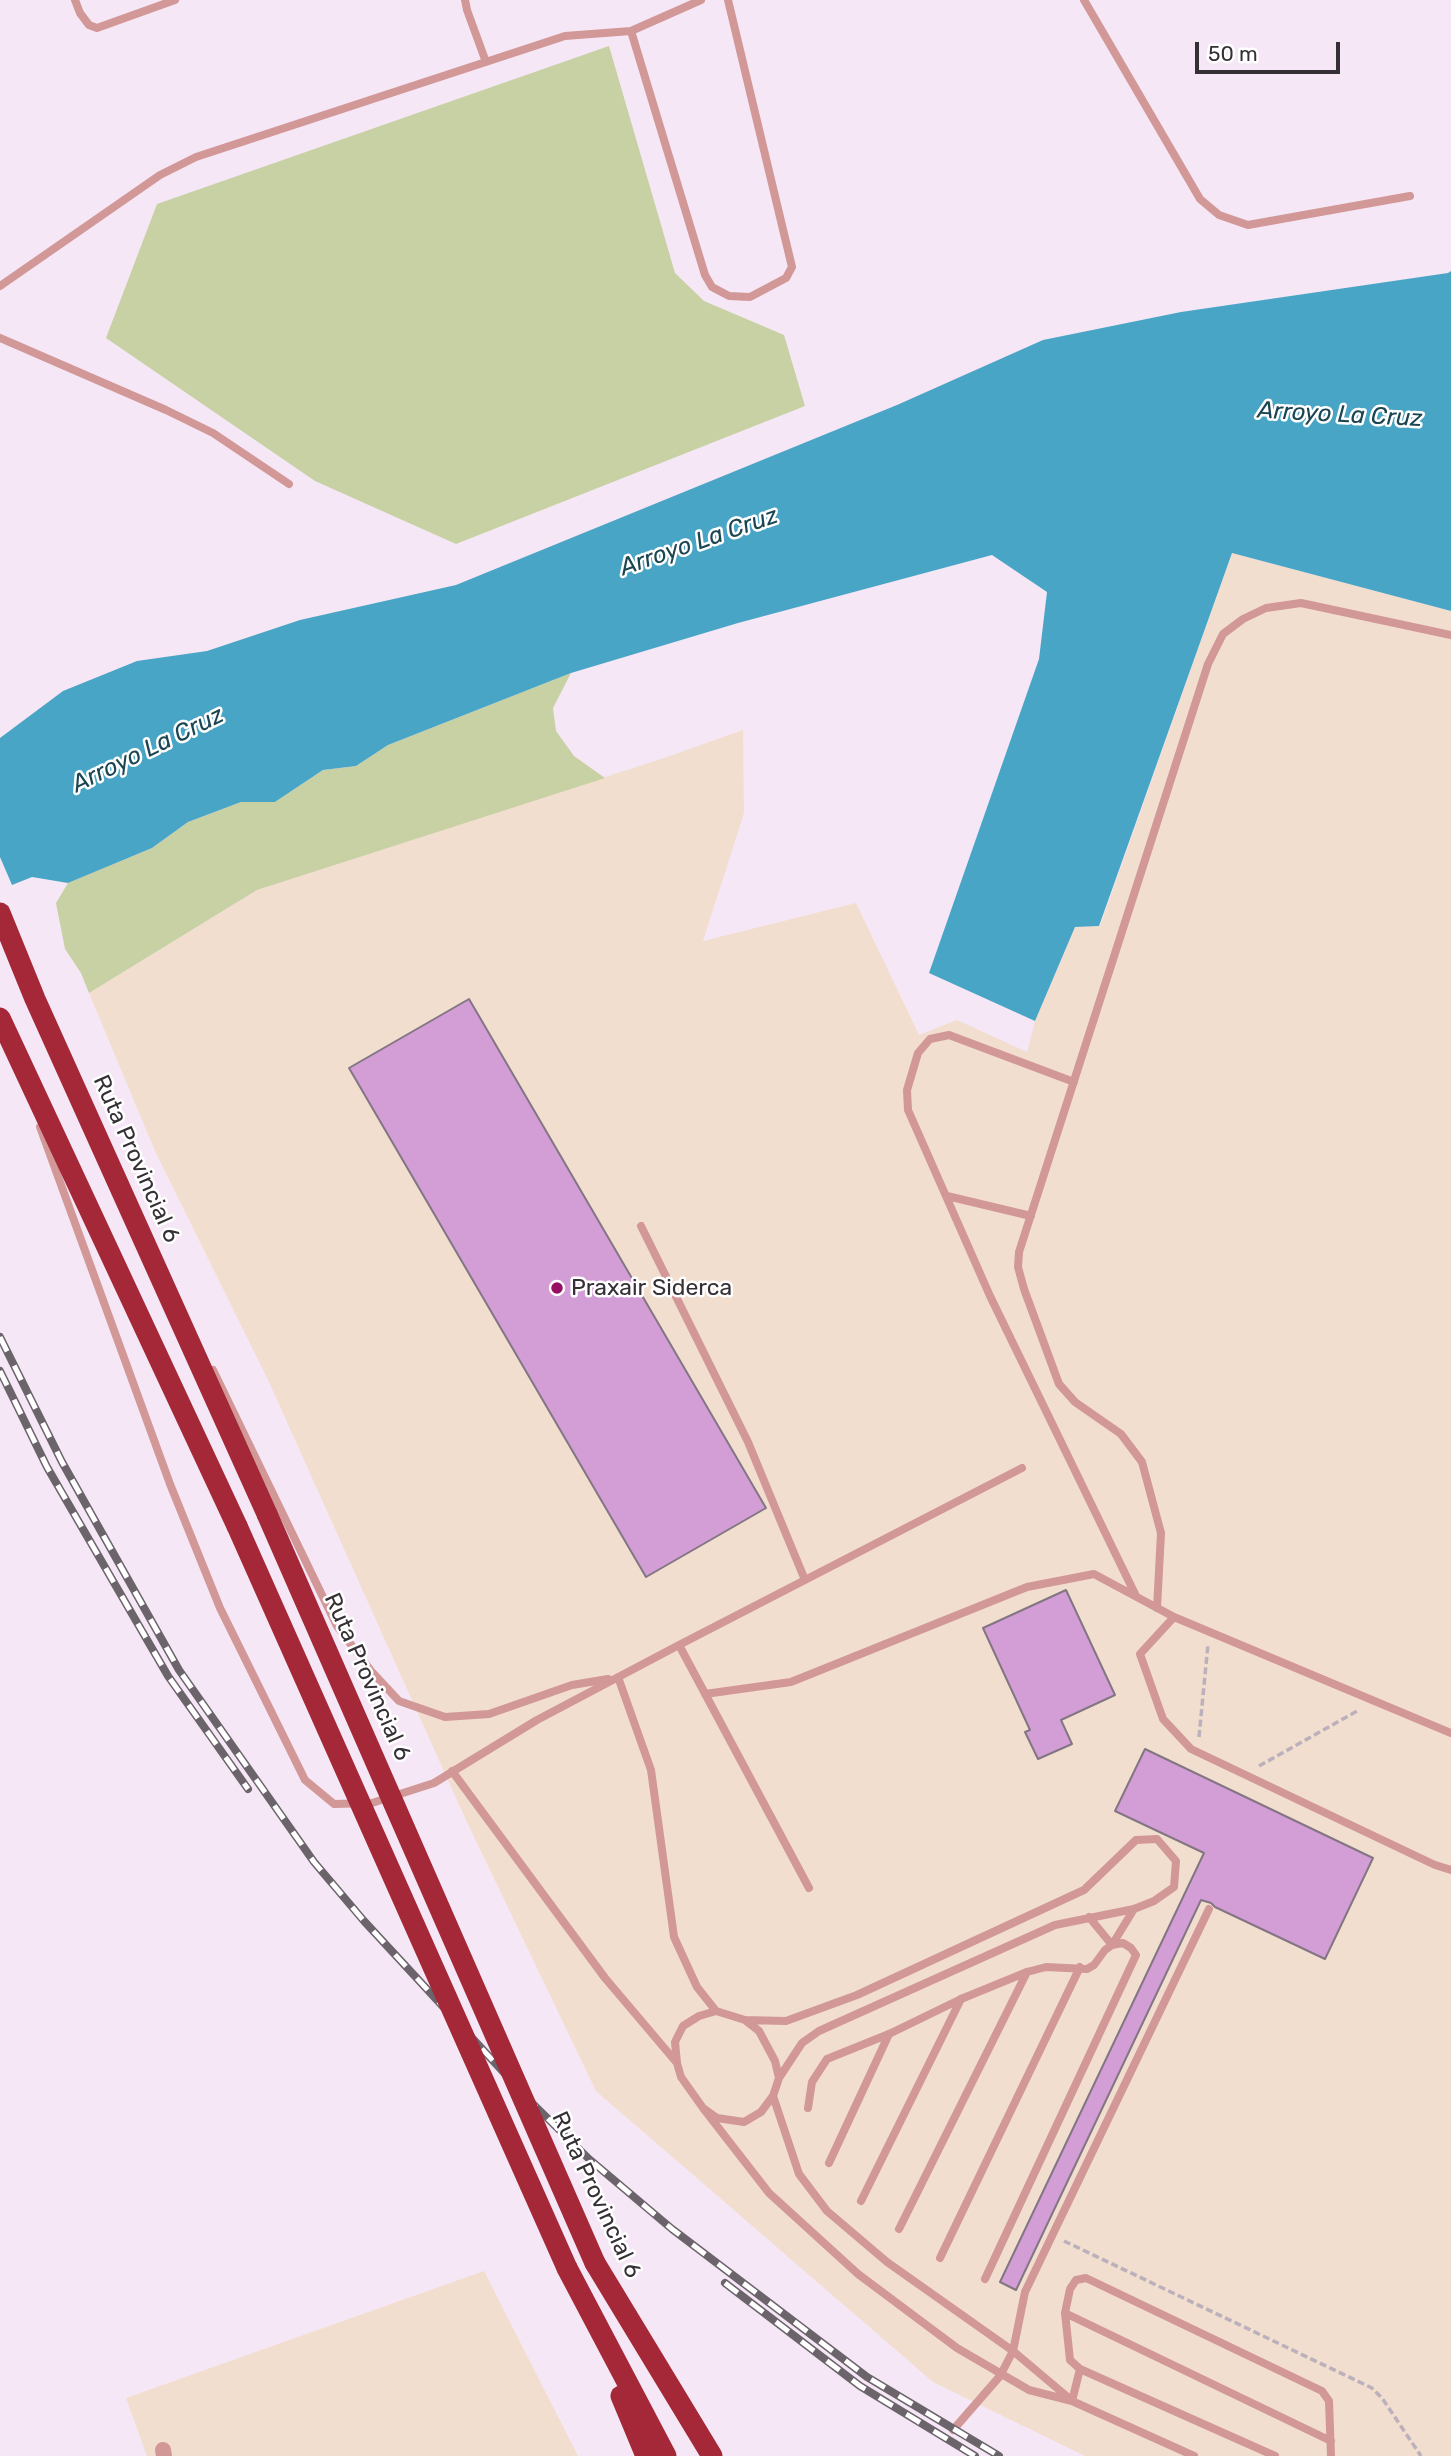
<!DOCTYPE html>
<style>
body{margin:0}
#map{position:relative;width:1451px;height:2456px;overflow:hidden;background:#f5e7f5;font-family:Rubik,sans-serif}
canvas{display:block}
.scale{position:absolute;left:1195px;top:42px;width:145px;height:32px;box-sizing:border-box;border:4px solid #353035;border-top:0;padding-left:9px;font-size:21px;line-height:24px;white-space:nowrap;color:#353035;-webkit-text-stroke:5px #fff;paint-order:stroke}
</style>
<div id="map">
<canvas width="1451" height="2456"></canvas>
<div class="scale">50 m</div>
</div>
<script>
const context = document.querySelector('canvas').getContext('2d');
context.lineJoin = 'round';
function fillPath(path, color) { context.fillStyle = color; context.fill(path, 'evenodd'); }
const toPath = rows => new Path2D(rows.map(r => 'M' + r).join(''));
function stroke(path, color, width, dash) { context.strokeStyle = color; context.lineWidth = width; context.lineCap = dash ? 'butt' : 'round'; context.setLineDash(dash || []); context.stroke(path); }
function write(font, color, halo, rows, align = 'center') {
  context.font = font + ' Rubik,sans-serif'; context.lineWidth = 5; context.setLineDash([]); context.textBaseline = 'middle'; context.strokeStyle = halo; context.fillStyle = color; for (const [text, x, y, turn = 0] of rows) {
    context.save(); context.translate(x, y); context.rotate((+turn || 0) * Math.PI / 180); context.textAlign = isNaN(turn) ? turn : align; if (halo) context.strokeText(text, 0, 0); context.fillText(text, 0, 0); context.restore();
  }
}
const industrial = toPath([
 [1232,553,1451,611,1451,2456,1085,2456,933,2382,596,2091,465,1818,269,1382,155,1151,89,993,257,890,667,757,743,730,744,813,703,941,856,903,919,1035,957,1020,1027,1052,1035,1021,1075,927,1100,926],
 [484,2271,578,2456,147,2456,126,2398]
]);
const green = toPath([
 [609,46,675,273,704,301,784,335,805,406,456,544,315,481,106,338,157,204],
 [571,673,553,708,556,731,574,756,605,778,257,890,89,993,81,973,65,949,56,903,68,883,152,848,188,822,241,802,275,802,323,770,356,766,388,745]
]);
const water = toPath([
 [1451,271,1451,611,1232,553,1099,926,1075,927,1035,1021,929,973,1039,659,1047,592,992,555,738,623,571,673,388,745,356,766,323,770,275,802,241,802,188,822,152,848,68,883,32,877,12,885,0,857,0,738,63,691,137,661,207,651,300,620,456,585,897,405,1043,340,1181,312,1448,273]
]);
const building = toPath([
 [469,999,766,1508,646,1577,349,1068,469,999],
 [1066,1590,1115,1695,1061,1720,1072,1744,1038,1759,1025,1732,1030,1730,983,1628,1066,1590],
 [1145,1749,1373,1858,1325,1959,1215,1907,1211,1903,1201,1900,1016,2290,1000,2282,1204,1853,1115,1811,1145,1749]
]);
const path = toPath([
 [1199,1737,1208,1644],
 [1259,1766,1359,1710],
 [1064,2241,1372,2388,1382,2398,1421,2456]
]);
const lane = toPath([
 [75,0,80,13,89,25,97,28,175,0],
 [465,0,467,10,486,62],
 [1084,0,1200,199,1219,215,1248,225,1410,196],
 [631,31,705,275,712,287,729,296,750,297,786,278,792,267,728,0],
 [0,286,160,175,196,157,565,36,631,31,701,0],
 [0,338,166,410,213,433,289,484],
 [1074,1082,949,1035,930,1039,918,1053,907,1090,908,1110,990,1296,1136,1596],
 [40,1127,170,1484,220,1608,305,1780,334,1804,372,1803,434,1783,537,1720,679,1645,809,1888],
 [947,1196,1031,1216],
 [641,1226,748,1442,805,1580],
 [213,1370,337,1626,371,1671,399,1701,445,1717,489,1714,572,1685,608,1679],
 [1157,1608,1161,1533,1142,1462,1121,1434,1075,1402,1059,1384,1024,1289,1018,1267,1019,1252,1208,664,1223,634,1243,619,1266,608,1301,603,1451,635],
 [1174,1617,1140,1654,1163,1719,1191,1749,1435,1865,1451,1870],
 [679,1645,1022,1468],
 [618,1677,651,1770,674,1937,697,1987,716,2011],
 [705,1694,791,1682,1027,1587,1094,1574,1174,1617,1451,1733],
 [452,1771,605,1978,677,2063],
 [1089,1917,1112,1945,1134,1909],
 [716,2011,745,2020,759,2031,775,2061,779,2078,773,2096,761,2112,744,2122,717,2118,703,2108,681,2077,677,2063,675,2042,683,2026,699,2016,716,2011],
 [745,2020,786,2021,857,1995,1084,1890,1136,1840,1157,1839,1176,1861,1174,1887,1154,1901,1134,1909,1055,1925,819,2031,802,2043,779,2078],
 [773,2096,799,2174,827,2211,887,2262,1013,2351,1070,2399],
 [703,2108,769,2193,858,2274,957,2348,1029,2390,1072,2401,1194,2456],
 [808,2108,812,2082,827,2059,889,2034,961,1999,1027,1972,1046,1967,1087,1969,1094,1965,1105,1950,1112,1945,1123,1943,1131,1948,1136,1955,985,2279],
 [829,2163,889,2034],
 [861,2201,961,1999],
 [899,2229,1027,1972],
 [940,2258,1080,1967],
 [1065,2313,1331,2441],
 [1080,2369,1275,2456],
 [1072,2401,1080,2369,1070,2360,1065,2313,1070,2289,1076,2280,1086,2278,1322,2391,1329,2401,1331,2456],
 [953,2430,1000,2376,1013,2351,1025,2292,1209,1909]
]);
const street = toPath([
 [163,2450,164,2456]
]);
const highway = toPath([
 [0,913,35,999,267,1514],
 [0,1018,237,1526],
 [595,2263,712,2456],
 [567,2268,666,2456],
 [621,2396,646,2456]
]);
const rail = toPath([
 [0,1337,62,1462,179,1670,314,1862,364,1921,533,2104,589,2159,672,2229,867,2377,999,2456],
 [0,1371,47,1467,168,1676,248,1789],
 [725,2283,860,2386,975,2456]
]);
const highwayBridge = toPath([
 [267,1514,595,2263],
 [237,1526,567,2268]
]);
const markers = [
 [557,1288,7,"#970e63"]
];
const streetNames = [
 ["Ruta Provincial 6",136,1159,66],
 ["Ruta Provincial 6",367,1677,66],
 ["Ruta Provincial 6",596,2195,65]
];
const poiNames = [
 ["Praxair Siderca",571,1288]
];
const waterNames = [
 ["Arroyo La Cruz",1340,415,3],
 ["Arroyo La Cruz",699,542,-19],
 ["Arroyo La Cruz",148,750,-26]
];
fillPath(industrial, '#f2decf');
fillPath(green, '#c7d1a4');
fillPath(water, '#49a5c6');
fillPath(building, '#d39dd6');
stroke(building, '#837683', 2);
stroke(path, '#bbb0bb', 3.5, [7, 3.5]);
stroke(lane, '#d29797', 8);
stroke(street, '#d29797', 16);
stroke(highway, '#a42837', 21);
stroke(rail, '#6b646b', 8);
stroke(rail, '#fff', 5, [16]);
stroke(highwayBridge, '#a42837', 21);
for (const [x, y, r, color] of markers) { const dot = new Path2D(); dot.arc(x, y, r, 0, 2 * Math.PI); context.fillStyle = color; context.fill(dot); stroke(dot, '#fff', 2.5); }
write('23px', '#353035', '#fff', streetNames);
write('23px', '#353035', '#fff', poiNames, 'left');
write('italic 24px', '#1c4553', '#fff', waterNames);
</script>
